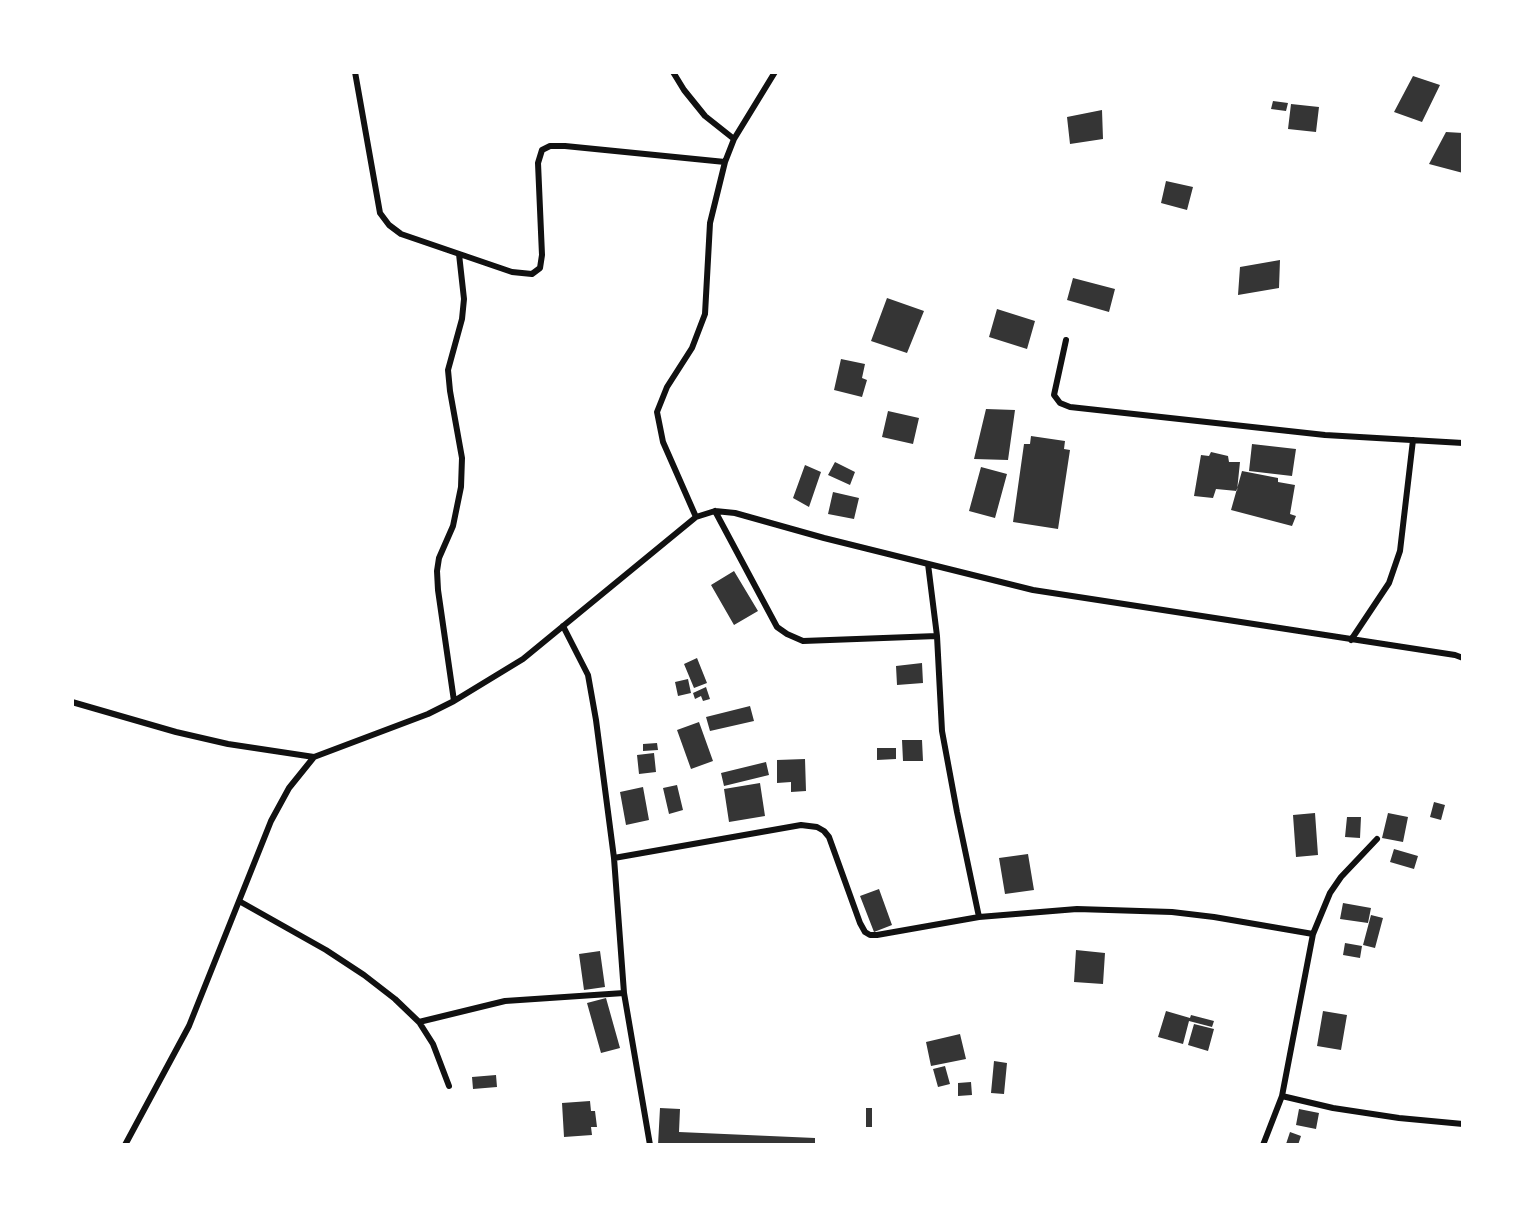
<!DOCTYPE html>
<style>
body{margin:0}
#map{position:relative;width:1535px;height:1217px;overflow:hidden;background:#fff;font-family:"Open Sans",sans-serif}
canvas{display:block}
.frame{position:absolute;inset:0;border:74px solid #fff;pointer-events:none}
</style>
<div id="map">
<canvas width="1535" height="1217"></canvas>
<div class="frame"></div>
</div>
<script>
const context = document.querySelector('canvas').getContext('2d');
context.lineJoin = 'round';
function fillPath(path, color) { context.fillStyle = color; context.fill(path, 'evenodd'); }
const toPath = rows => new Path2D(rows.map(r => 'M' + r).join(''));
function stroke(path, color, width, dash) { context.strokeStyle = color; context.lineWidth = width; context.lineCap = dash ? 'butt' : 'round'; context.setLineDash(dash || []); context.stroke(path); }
const building = toPath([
 [1413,76,1440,85,1422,122,1394,112],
 [1273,101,1288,103,1286,111,1271,109],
 [1291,104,1319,107,1316,132,1288,129],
 [1102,110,1103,139,1070,144,1067,117],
 [1446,132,1463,133,1463,173,1429,164],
 [1166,181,1193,187,1187,210,1161,203],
 [1280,260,1279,288,1238,295,1240,267],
 [1073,278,1115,289,1109,312,1067,300],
 [887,298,924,311,907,353,871,341],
 [997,309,1035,321,1027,349,989,337],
 [841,359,865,364,862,378,867,380,862,397,834,390],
 [986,409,1015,410,1008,460,974,459],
 [888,411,919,418,913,444,882,437],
 [1031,436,1065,441,1064,449,1070,450,1058,529,1013,522,1024,444,1030,444],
 [1252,444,1296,449,1292,476,1249,471],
 [1211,452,1228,456,1229,462,1240,462,1237,491,1216,489,1213,498,1194,496,1201,455,1209,456],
 [835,462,855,472,850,485,828,475],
 [805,465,821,472,809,507,793,498],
 [981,467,1007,474,995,518,969,511],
 [1242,471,1278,478,1278,482,1295,485,1290,514,1296,516,1292,526,1231,510],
 [833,492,859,498,854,519,828,514],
 [734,571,758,611,734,625,711,585],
 [697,658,707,683,694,688,684,664],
 [922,663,923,683,897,685,896,666],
 [688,679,691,693,678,696,675,682],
 [706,687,710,699,703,701,701,696,695,699,693,693],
 [750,706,754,721,710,731,706,717],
 [699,722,713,761,691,769,677,730],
 [902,740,922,740,923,761,903,761],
 [657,743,658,750,643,751,643,744],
 [877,748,896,748,896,759,877,760],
 [654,753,656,772,639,774,637,755],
 [805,759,806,791,791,792,791,782,777,783,777,760],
 [766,762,769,775,724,786,721,773],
 [760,783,765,816,729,822,724,789],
 [677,785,683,810,669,814,663,788],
 [643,787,649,820,626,825,620,792],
 [1434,802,1445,805,1441,820,1430,817],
 [1315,813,1318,855,1296,857,1293,815],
 [1388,813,1408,817,1403,842,1382,838],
 [1347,817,1361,817,1360,838,1345,837],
 [1394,849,1418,856,1414,869,1390,862],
 [1028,854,1034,890,1005,894,999,858],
 [879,889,892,925,874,932,860,896],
 [1343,903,1371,908,1368,923,1340,919],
 [1371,915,1383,918,1375,948,1363,945],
 [1345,943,1362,946,1360,958,1343,955],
 [1076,950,1105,953,1103,984,1074,982],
 [600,951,605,987,584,990,579,954],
 [606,998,620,1048,601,1053,587,1003],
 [1166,1011,1190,1018,1191,1015,1214,1021,1212,1027,1189,1021,1183,1044,1158,1037],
 [1323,1011,1347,1015,1341,1050,1317,1046],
 [1194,1024,1214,1029,1208,1051,1188,1045],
 [960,1034,966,1059,931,1066,926,1042],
 [994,1061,1007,1063,1004,1094,991,1093],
 [945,1066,950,1084,938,1087,933,1069],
 [496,1075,497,1087,473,1089,472,1077],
 [971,1082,972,1095,958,1096,958,1083],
 [590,1101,591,1111,595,1111,597,1127,591,1127,592,1135,564,1137,562,1103],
 [660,1108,680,1109,679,1132,815,1138,815,1145,658,1145],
 [866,1108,872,1108,872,1127,866,1127],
 [1299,1109,1319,1113,1316,1129,1296,1125],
 [1290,1132,1301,1136,1298,1145,1286,1144]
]);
const minor = toPath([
 [355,72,380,213,389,225,401,234,512,272,532,274,540,268,542,255,538,163,542,150,550,146,565,146,725,162],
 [673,72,684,90,705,116,734,139],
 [1066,340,1054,395,1060,403,1070,407,1325,435,1463,443],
 [715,511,777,627,787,634,803,641,937,636],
 [696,517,663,442,657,412,667,387,692,348,705,314,710,223,725,162,734,139,775,72],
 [928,564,937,636,942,731,957,812,979,917],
 [563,626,588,675,596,720,614,858,624,993,650,1145],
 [1351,640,1389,583,1400,551,1413,440],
 [454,701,438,590,437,571,439,558,453,526,461,487,462,458,450,391,448,370,462,319,464,299,459,254],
 [72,702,176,732,228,744,314,757],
 [614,858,801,825,817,827,824,831,829,837,860,923,865,932,870,935,877,935,979,917,1077,909,1172,912,1214,917,1313,934],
 [239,901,326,950,364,975,395,999,419,1022,433,1044,449,1086],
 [419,1022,505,1001,624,993],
 [1282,1096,1333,1108,1399,1118,1463,1124],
 [125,1145,189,1026,271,821,289,788,314,757,428,714,454,701,523,659,696,517,715,511,735,513,824,538,1033,590,1455,655,1463,658],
 [1263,1145,1282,1096,1313,934,1330,893,1341,877,1377,839]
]);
fillPath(building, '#353535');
stroke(minor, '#111', 6);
</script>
